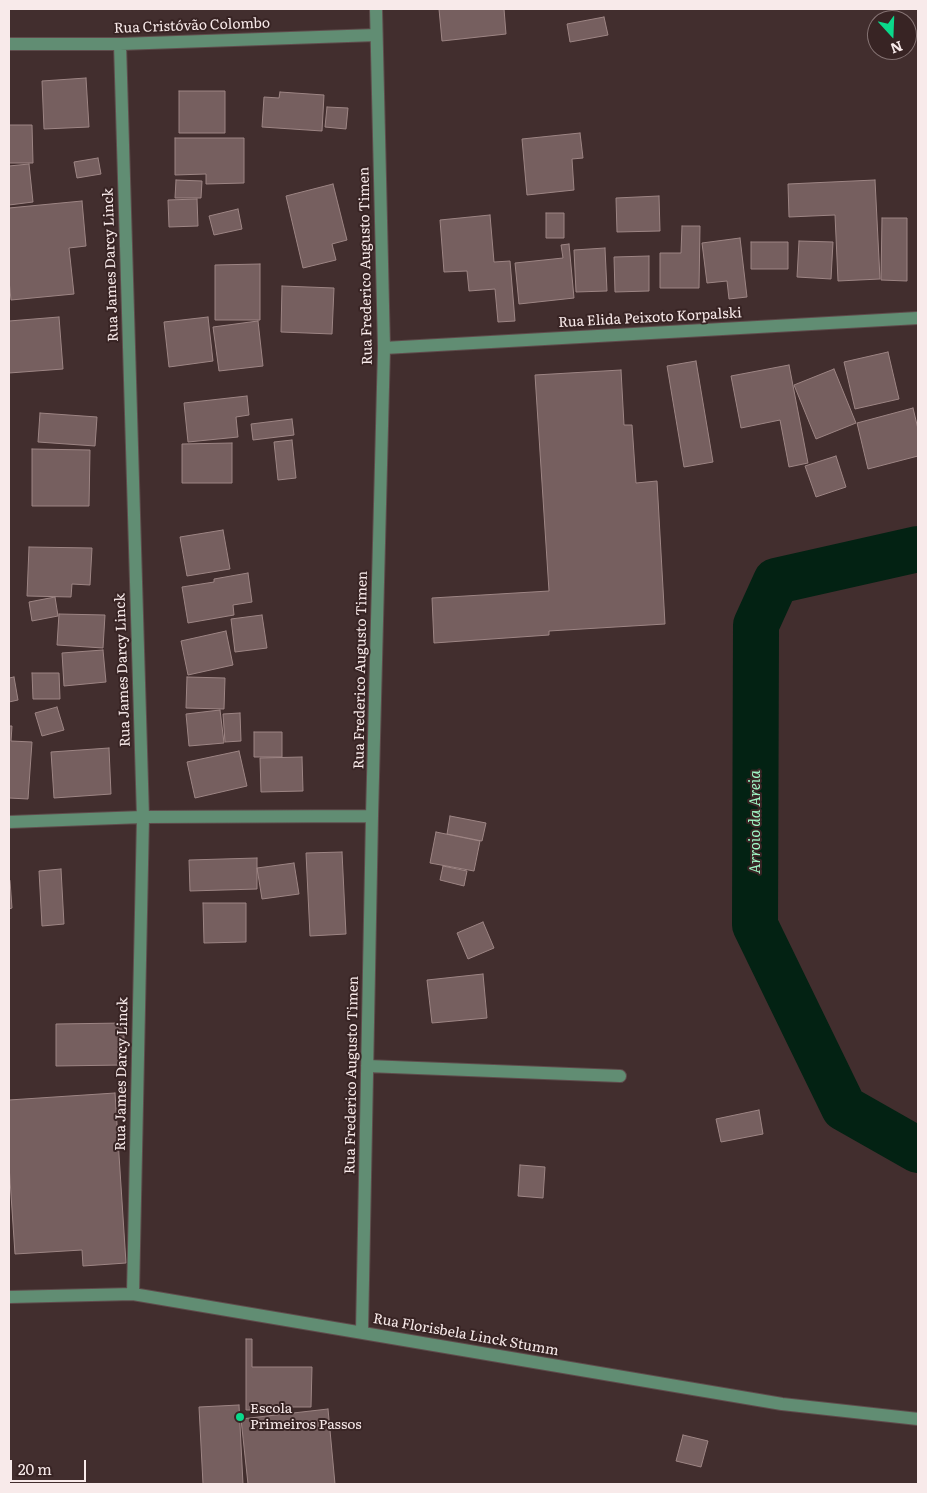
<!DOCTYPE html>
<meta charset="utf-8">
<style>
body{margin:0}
#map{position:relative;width:927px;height:1493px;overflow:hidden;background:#422e2e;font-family:Literata,serif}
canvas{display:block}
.frame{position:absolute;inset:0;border:10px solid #f8eaea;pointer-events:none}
.north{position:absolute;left:867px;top:10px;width:50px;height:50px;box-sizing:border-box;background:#382424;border:1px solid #857373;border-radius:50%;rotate:160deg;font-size:14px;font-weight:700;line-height:20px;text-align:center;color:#f8eaea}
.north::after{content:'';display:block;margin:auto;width:18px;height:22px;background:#0ad98b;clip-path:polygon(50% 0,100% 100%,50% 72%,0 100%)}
.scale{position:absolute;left:10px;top:1460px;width:76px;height:22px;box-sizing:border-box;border:2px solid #f8eaea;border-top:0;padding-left:6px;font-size:15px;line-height:18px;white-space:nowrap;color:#f8eaea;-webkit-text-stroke:4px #382424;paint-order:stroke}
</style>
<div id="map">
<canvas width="927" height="1493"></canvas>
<div class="frame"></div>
<div class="north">N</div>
<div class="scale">20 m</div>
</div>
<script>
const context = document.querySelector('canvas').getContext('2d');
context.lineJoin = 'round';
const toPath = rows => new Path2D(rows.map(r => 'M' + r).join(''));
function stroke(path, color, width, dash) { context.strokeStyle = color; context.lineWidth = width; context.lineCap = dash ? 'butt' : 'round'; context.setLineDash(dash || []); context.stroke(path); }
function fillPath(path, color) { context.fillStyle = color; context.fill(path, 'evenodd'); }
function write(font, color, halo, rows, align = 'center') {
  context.font = font + ' Literata,serif'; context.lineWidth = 4; context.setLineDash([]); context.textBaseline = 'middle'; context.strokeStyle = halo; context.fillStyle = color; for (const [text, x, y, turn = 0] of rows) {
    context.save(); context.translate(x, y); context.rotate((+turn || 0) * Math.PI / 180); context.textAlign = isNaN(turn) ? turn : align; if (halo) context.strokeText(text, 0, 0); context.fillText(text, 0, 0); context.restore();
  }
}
const river = toPath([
 [918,549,776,581,756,625,755,925,844,1108,918,1150]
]);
const building = toPath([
 [439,9,504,9,506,34,442,41,439,9],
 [604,17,608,35,570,42,567,24,604,17],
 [86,78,89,127,44,129,42,81,86,78],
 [179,91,225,91,225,133,179,133,179,91],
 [280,92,324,95,322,131,262,127,264,97,279,98,280,92],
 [327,107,348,108,346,129,325,127,327,107],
 [9,125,32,125,33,163,9,163,9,125],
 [580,133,583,158,572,159,574,190,527,195,522,139,580,133],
 [175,138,244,138,244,183,206,184,206,174,175,175,175,138],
 [98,158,101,174,77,178,74,162,98,158],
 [29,164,33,202,9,205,9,166,29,164],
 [176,180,202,181,201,198,175,198,176,180],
 [875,180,880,279,838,281,835,215,789,217,788,184,875,180],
 [333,184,347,240,332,244,336,260,303,268,286,196,333,184],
 [659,196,660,231,617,232,616,198,659,196],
 [197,199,198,226,169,227,168,200,197,199],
 [82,201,86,246,69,248,74,294,11,300,9,280,9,208,82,201],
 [238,209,242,229,214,235,209,216,238,209],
 [546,213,564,213,564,238,546,238,546,213],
 [490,215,494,262,510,261,515,321,498,322,495,289,469,291,467,271,444,272,440,220,490,215],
 [882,218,907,218,907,281,881,280,882,218],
 [682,226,700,226,699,288,660,288,660,253,681,253,682,226],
 [740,238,747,297,729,299,727,281,707,283,702,243,740,238],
 [799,241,833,242,831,279,797,277,799,241],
 [751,242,788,242,788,269,751,269,751,242],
 [569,244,574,298,519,304,515,263,563,258,561,245,569,244],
 [605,248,607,291,576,292,574,250,605,248],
 [649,256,649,291,615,292,614,257,649,256],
 [260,264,260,320,215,320,215,265,260,264],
 [282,286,334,288,332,334,281,332,282,286],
 [59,317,63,369,9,373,9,321,59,317],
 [208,317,213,361,169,367,164,322,208,317],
 [258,321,263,366,219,371,213,327,258,321],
 [888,352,899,399,855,409,844,362,888,352],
 [696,361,713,462,684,467,667,366,696,361],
 [789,365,808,463,789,467,780,420,741,428,731,376,789,365],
 [834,369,856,423,816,439,794,385,834,369],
 [621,370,624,425,632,425,636,483,657,481,665,624,549,631,549,635,434,643,432,598,549,591,535,375,621,370],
 [247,396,249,415,236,417,238,437,188,442,184,403,247,396],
 [913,408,918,429,918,456,868,469,857,423,913,408],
 [40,413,97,417,95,446,38,442,40,413],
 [292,419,294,435,253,440,251,424,292,419],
 [292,440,296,478,278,480,274,442,292,440],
 [232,443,232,483,182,483,182,444,232,443],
 [32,449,90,450,89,506,32,506,32,449],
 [836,456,846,487,816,497,805,466,836,456],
 [223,530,230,569,187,576,180,537,223,530],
 [29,547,92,548,90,585,72,584,71,597,27,596,29,547],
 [248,573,252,602,233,605,234,615,188,623,182,587,214,582,214,579,248,573],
 [55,597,58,616,32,621,29,602,55,597],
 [59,614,105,615,103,648,57,645,59,614],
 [262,615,267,648,235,652,231,619,262,615],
 [226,631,233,665,188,675,181,641,226,631],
 [103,650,106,682,64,686,62,653,103,650],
 [32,673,59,673,60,699,33,699,32,673],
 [14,677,18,700,9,702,9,678,14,677],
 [187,677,225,678,224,709,186,708,187,677],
 [57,707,64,730,42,736,35,713,57,707],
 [220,710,224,743,189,746,186,714,220,710],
 [240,713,241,741,225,742,223,714,240,713],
 [9,726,12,726,11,741,32,742,28,799,9,798,9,726],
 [254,732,282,732,282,757,254,757,254,732],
 [109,748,111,794,54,798,51,752,109,748],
 [239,751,247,786,195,798,187,762,239,751],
 [302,757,303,791,261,792,260,758,302,757],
 [450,816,486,823,482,841,447,834,450,816],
 [436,832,480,841,474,871,430,863,436,832],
 [342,852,346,934,310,936,306,853,342,852],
 [257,858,257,889,190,891,189,860,257,858],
 [294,863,299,894,262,899,257,868,294,863],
 [443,866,467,871,464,886,440,880,443,866],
 [61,869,64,924,42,926,39,871,61,869],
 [10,881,12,908,9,909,9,882,10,881],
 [203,903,246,903,246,942,204,943,203,903],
 [483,922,494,948,468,959,457,933,483,922],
 [483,974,487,1018,432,1023,427,980,483,974],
 [124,1023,124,1065,56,1066,56,1024,124,1023],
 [115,1093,126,1263,83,1266,82,1250,15,1254,9,1165,9,1100,115,1093],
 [759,1110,763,1134,721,1142,716,1119,759,1110],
 [520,1165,545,1167,543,1198,518,1196,520,1165],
 [246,1339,252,1339,252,1367,312,1367,311,1407,271,1407,271,1410,246,1410,246,1339],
 [239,1405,243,1484,203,1484,199,1407,239,1405],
 [328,1409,335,1484,248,1484,241,1419,328,1409],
 [683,1435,708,1441,701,1467,676,1461,683,1435]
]);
const minor = toPath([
 [9,44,120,44,376,35],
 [120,44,143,817,133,1294],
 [384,348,918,318],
 [9,822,143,817,372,816],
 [367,1066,620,1076],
 [9,1297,133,1294,782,1404,918,1419],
 [362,1332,372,816,384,348,376,9]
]);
const markers = [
 [240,1417,5,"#0ad98b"]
];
const streetNames = [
 ["Rua Cristóvão Colombo",192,26,-2],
 ["Rua James Darcy Linck",111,265,-92],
 ["Rua Frederico Augusto Timen",366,266,-91],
 ["Rua Elida Peixoto Korpalski",650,318,-3],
 ["Rua James Darcy Linck",123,670,-92],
 ["Rua Frederico Augusto Timen",361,670,-89],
 ["Rua James Darcy Linck",122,1074,-89],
 ["Rua Frederico Augusto Timen",352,1075,-89],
 ["Rua Florisbela Linck Stumm",466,1335,10]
];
const poiNames = [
 ["Escola",250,1409],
 ["Primeiros Passos",250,1425]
];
const waterNames = [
 ["Arroio da Areia",756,822,-90]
];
stroke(river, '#032213', 46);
fillPath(building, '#765f5f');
stroke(building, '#9d8584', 1);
stroke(minor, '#5f4c4c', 14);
stroke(minor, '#618d73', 12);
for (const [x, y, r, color] of markers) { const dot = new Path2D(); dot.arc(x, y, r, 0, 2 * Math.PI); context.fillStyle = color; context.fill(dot); stroke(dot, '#382424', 2); }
write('14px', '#f8eaea', '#382424', streetNames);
write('14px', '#f8eaea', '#382424', poiNames, 'left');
write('italic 15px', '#a1f7c6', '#382424', waterNames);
</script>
